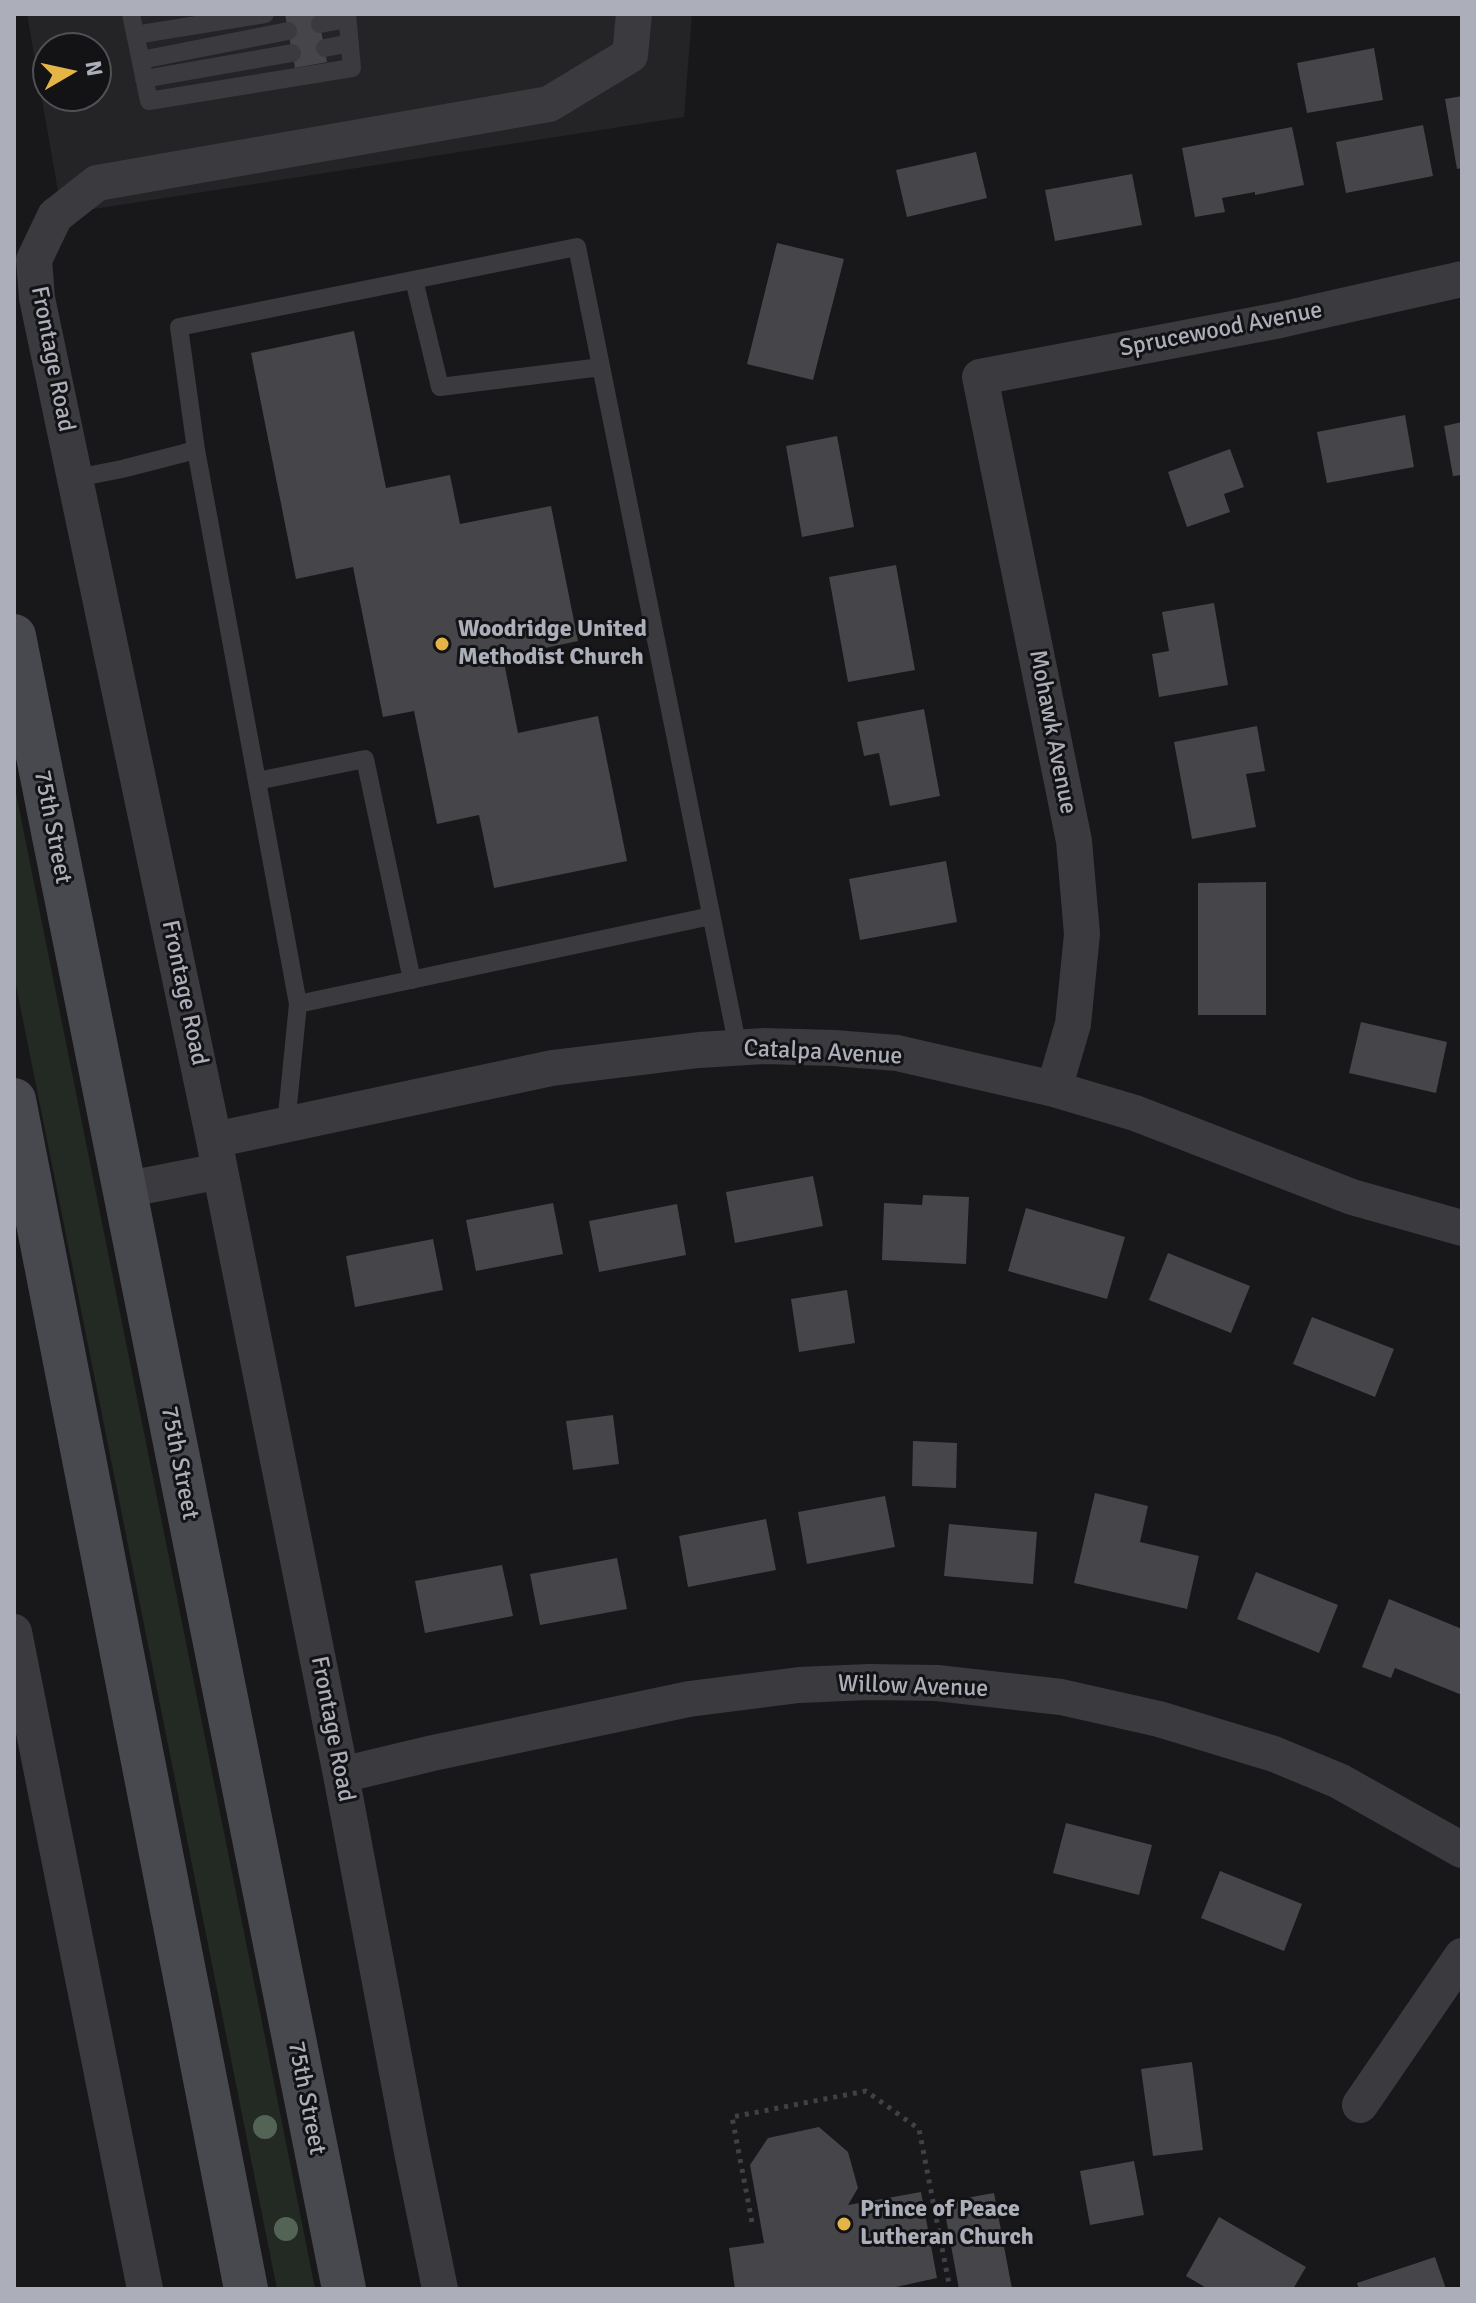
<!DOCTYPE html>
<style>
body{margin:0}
#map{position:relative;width:1476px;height:2303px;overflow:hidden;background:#18181a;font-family:Signika,sans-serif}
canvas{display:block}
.frame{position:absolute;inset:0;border:16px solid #acafb9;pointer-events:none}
.north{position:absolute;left:32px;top:32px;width:80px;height:80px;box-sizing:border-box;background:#131315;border:2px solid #505157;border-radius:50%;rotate:81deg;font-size:22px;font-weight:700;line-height:32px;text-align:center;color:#acafb9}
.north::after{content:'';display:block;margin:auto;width:28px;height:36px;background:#e4b447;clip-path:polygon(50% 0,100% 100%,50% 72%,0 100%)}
</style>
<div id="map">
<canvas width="1476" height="2303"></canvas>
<div class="frame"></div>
<div class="north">N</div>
</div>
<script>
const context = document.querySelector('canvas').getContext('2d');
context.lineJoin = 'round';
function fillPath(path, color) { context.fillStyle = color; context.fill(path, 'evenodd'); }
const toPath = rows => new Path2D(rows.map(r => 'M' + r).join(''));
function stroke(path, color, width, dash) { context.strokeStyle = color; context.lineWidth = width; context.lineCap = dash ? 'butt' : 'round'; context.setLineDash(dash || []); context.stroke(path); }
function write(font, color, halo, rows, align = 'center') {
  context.font = font + ' Signika,sans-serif'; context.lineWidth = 6; context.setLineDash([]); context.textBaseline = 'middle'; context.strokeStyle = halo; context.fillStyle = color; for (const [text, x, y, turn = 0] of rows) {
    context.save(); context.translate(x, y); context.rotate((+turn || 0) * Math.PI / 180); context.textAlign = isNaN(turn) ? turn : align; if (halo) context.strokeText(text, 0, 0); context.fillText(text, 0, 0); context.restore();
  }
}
const built = toPath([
 [27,14,692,14,684,117,62,214],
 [48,48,96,48,96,96,48,96]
]);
const green = toPath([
 [14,783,264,2032,315,2289,277,2289,14,975]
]);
const building = toPath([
 [285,14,318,14,327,62,295,68],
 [1374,48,1383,100,1307,113,1297,63],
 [1462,96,1462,168,1457,169,1445,99],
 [1423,125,1433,176,1346,193,1336,142],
 [1292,127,1304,185,1255,195,1255,192,1222,198,1225,212,1195,217,1182,148],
 [976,152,987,198,907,217,896,170],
 [1132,174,1142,225,1055,241,1045,190],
 [777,243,844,259,813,380,747,364],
 [354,331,386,488,450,475,460,524,551,506,578,641,503,657,518,733,598,716,627,861,494,888,479,815,437,824,414,711,383,717,353,567,296,579,251,353],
 [1405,415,1414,467,1327,483,1317,432],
 [1462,422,1462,475,1453,476,1444,426],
 [837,436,854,527,802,537,786,446],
 [1230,449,1244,487,1224,494,1230,512,1187,527,1168,472],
 [896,565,915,670,848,682,829,577],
 [1214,603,1228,685,1159,697,1152,654,1169,651,1162,612],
 [924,709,940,796,890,806,879,753,864,756,857,722],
 [1257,726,1265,771,1246,774,1256,827,1192,839,1174,742],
 [946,861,957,922,860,940,849,879],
 [1266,882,1266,1015,1198,1015,1198,883],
 [1361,1022,1447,1042,1436,1093,1349,1073],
 [813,1176,823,1226,735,1243,726,1192],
 [923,1195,969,1197,966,1264,882,1260,884,1203,922,1205],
 [553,1203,563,1254,476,1271,466,1220],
 [677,1204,686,1255,599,1272,589,1221],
 [1026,1208,1125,1237,1107,1299,1008,1271],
 [433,1239,443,1290,355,1307,346,1256],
 [1168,1253,1250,1286,1231,1333,1149,1300],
 [847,1290,855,1343,799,1352,791,1299],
 [1312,1317,1394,1349,1375,1397,1293,1364],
 [613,1415,619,1464,573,1470,566,1421],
 [913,1441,957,1443,956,1488,912,1486],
 [1095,1493,1148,1506,1140,1542,1199,1556,1187,1609,1074,1583],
 [885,1496,895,1547,807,1564,798,1512],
 [766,1519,776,1570,688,1587,679,1536],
 [949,1524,1037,1532,1033,1584,944,1576],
 [617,1558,627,1609,540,1625,530,1574],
 [502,1565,513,1616,425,1633,415,1581],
 [1256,1572,1338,1605,1319,1653,1237,1619],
 [1389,1599,1462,1629,1462,1695,1395,1668,1391,1678,1362,1667],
 [1066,1823,1152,1845,1139,1895,1053,1873],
 [1220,1871,1302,1904,1284,1951,1201,1918],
 [1192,2062,1203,2150,1153,2156,1141,2069],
 [819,2127,848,2152,858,2188,848,2205,921,2192,937,2278,887,2289,735,2289,729,2248,764,2243,750,2165,768,2138],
 [1134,2161,1144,2215,1090,2225,1080,2171],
 [994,2193,1012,2289,959,2289,943,2202],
 [1219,2217,1306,2267,1293,2289,1208,2289,1186,2276],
 [1435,2257,1446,2289,1359,2289,1357,2283]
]);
const path = toPath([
 [752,2222,732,2117,866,2091,919,2129,950,2289]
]);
const lane = toPath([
 [131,14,149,101,352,68,347,14],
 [320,24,347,19],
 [135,35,265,14],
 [325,48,350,43],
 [141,60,288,31],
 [144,79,292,53],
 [414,280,440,387,601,367],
 [196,450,298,1004],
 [76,478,122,469,196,450,179,327,577,247,738,1048],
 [257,781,365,759,412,980],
 [286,1125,298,1004,711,916]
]);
const street = toPath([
 [1054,1089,1073,1024,1082,934,1074,841,980,377,1280,320,1462,279],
 [214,1140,552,1068,699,1050,764,1046,834,1048,897,1053,1054,1089,1135,1113,1352,1197,1462,1228],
 [124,1190,220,1171],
 [14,1632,145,2289],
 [341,1775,433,1753,689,1699,799,1685,869,1682,937,1683,1061,1697,1159,1719,1274,1754,1339,1781,1462,1850],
 [1360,2105,1462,1956],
 [440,2289,412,2152,341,1775,214,1140,37,298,34,260,55,216,97,183,549,104,630,55,634,14]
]);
const secondary = toPath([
 [14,636,344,2289],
 [14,1100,246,2289]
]);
const trees = [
 [265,2127],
 [286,2229]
];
const markers = [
 [442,644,8,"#e4b447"],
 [844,2224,8,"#e4b447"]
];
const streetNames = [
 ["Sprucewood Avenue",1221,330,-11],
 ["Frontage Road",52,359,79],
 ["Mohawk Avenue",1052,732,79],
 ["75th Street",52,827,79],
 ["Frontage Road",184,993,78],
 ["Catalpa Avenue",823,1053,3],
 ["75th Street",179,1463,79],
 ["Willow Avenue",913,1687,2],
 ["Frontage Road",332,1729,79],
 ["75th Street",306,2098,79]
];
const poiNames = [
 ["Woodridge United",458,630],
 ["Methodist Church",458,658],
 ["Prince of Peace",860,2210],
 ["Lutheran Church",860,2238]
];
fillPath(built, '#242427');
fillPath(green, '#232a24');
fillPath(building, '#45454a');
stroke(path, '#404146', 5, [4, 6]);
stroke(lane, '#3a3a3f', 18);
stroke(street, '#3a3a3f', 36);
stroke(secondary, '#48494f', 44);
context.fillStyle = '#536456';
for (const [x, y] of trees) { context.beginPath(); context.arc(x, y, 12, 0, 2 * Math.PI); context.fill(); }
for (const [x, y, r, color] of markers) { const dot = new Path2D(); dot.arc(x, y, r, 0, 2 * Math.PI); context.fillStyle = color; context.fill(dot); stroke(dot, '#131315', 3); }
write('24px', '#acafb9', '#131315', streetNames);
write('bold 24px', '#acafb9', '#131315', poiNames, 'left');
</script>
